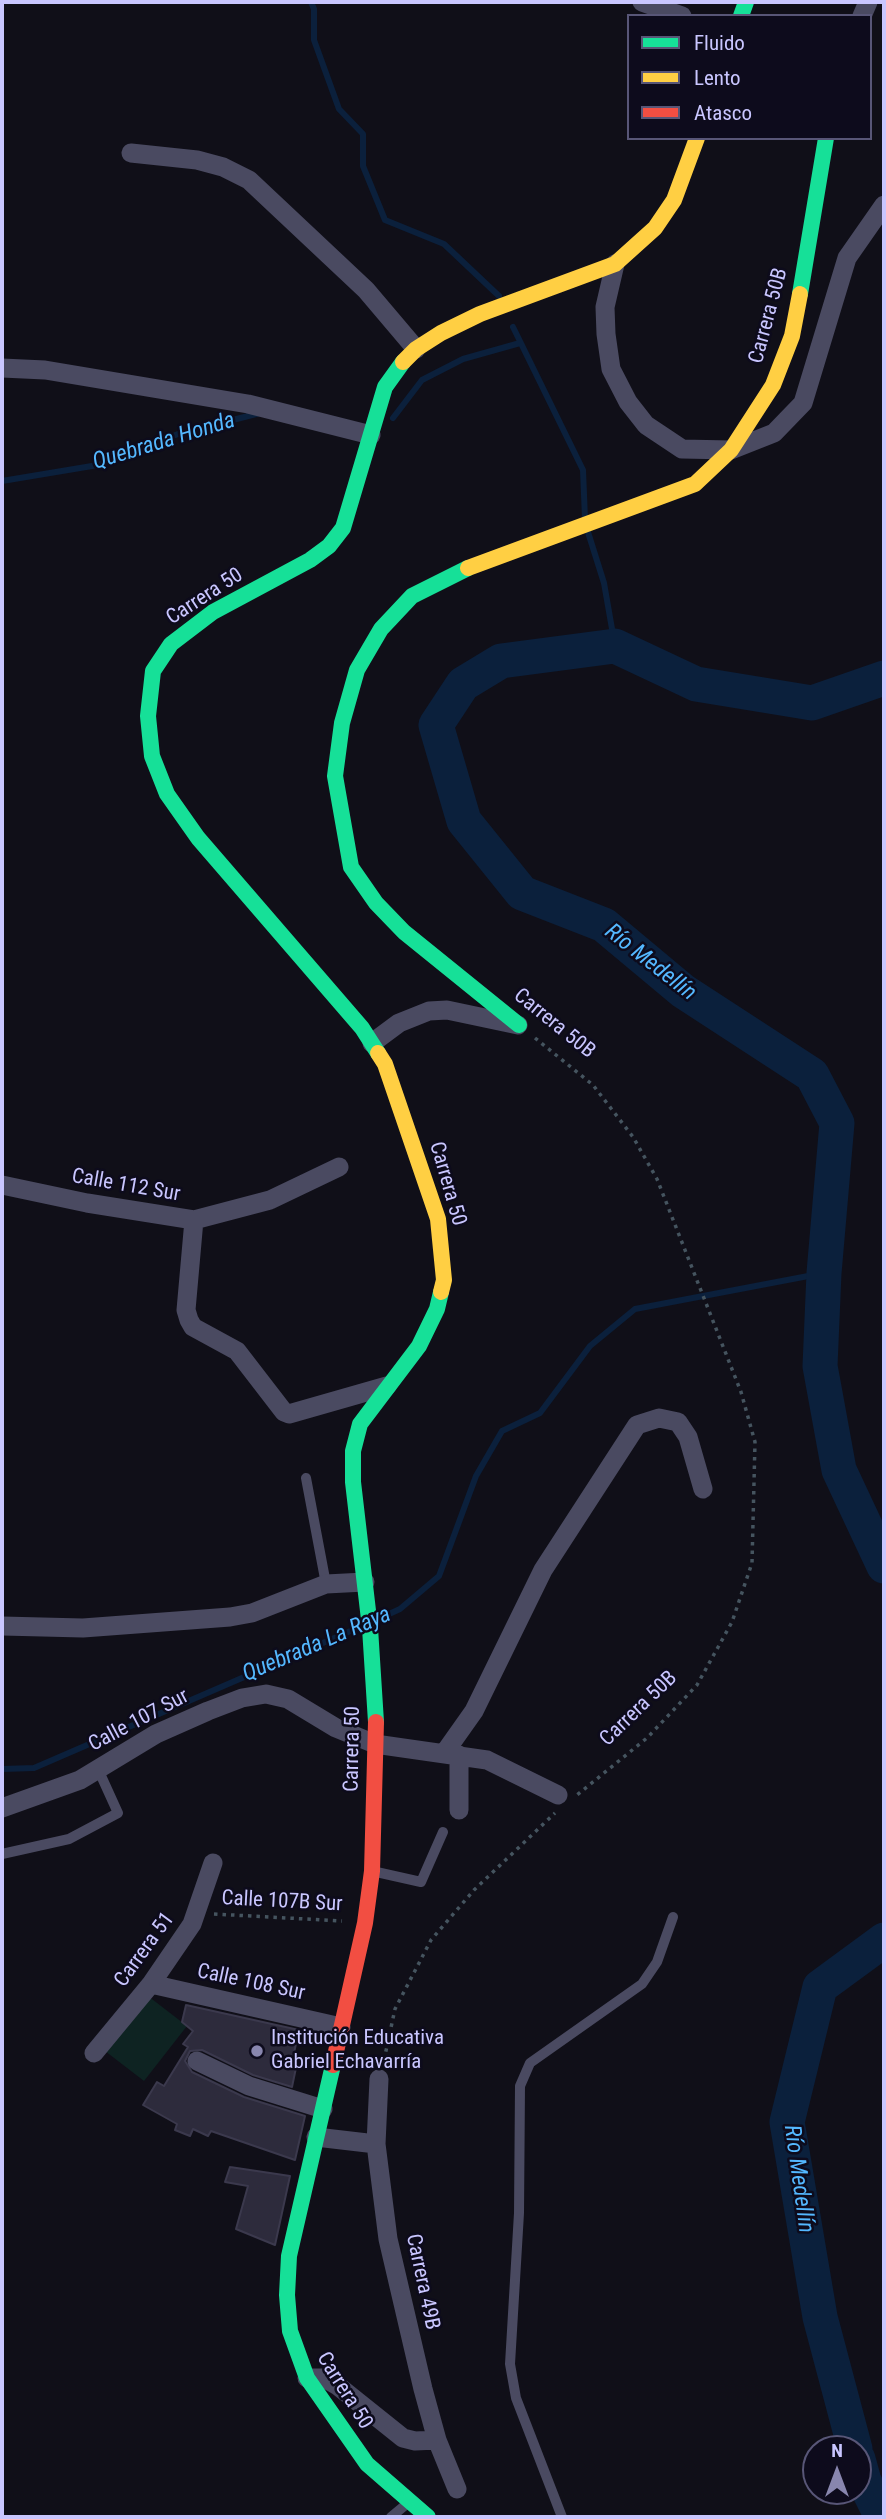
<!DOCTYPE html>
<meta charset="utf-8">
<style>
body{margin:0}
#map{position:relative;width:886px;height:2519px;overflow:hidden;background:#100f18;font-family:"Roboto Condensed",sans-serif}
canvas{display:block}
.frame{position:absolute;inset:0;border:4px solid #c9c6ff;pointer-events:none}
.legend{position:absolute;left:627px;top:14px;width:245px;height:126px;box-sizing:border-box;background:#0d0b1c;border:2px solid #585677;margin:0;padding:9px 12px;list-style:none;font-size:21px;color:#c9c6ff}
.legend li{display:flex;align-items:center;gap:14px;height:35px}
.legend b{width:35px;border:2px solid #585677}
.north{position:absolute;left:802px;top:2435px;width:70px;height:70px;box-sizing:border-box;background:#0d0b1c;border:2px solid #585677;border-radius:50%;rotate:0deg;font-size:19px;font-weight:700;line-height:28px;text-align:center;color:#c9c6ff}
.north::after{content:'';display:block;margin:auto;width:24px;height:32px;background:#8886ae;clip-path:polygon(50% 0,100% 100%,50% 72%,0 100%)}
</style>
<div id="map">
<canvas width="886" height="2519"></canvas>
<div class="frame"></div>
<ul class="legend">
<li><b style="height:9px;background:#16e098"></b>Fluido</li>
<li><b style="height:9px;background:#ffcf43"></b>Lento</li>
<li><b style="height:9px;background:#f24e42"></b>Atasco</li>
</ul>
<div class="north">N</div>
</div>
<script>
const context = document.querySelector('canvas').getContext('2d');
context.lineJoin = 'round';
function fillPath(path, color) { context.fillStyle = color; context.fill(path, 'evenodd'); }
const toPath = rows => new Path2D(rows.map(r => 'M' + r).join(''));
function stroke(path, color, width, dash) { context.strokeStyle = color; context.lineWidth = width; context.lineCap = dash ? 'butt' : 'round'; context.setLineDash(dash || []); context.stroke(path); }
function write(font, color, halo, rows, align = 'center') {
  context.font = font + ' "Roboto Condensed",sans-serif'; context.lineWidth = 5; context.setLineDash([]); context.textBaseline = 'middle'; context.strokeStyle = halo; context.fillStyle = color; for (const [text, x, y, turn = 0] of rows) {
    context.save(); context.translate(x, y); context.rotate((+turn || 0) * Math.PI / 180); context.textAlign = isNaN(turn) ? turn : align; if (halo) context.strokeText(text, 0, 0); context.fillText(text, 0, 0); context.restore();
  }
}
const green = toPath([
 [148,1996,187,2026,144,2081,105,2051]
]);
const stream = toPath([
 [311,2,314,9,314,40,339,109,363,134,363,166,385,220,444,244,499,296],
 [513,327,583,470,585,519],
 [393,418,422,380,463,359,520,343],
 [2,481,98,465,178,434,260,413],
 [587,529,604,583,615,646],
 [376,1620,400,1609,439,1576,476,1476,502,1431,540,1413,590,1346,635,1309,824,1273],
 [2,1769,34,1768,362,1626]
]);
const river = toPath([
 [884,678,812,703,696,684,615,646,501,661,463,684,436,725,464,821,522,893,604,925,683,991,812,1075,837,1123,824,1273,820,1366,839,1470,884,1566],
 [855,2449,820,2317,787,2122,820,1987,884,1940],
 [858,2459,864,2481,882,2517]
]);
const building = toPath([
 [186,2005,299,2030,292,2062,297,2063,292,2087,253,2075,202,2050,190,2051,185,2061,192,2072,244,2097,305,2116,295,2160,211,2131,208,2136,193,2129,190,2136,175,2130,177,2124,143,2105,157,2082,164,2086,188,2047,183,2044,193,2031,182,2022,186,2005],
 [230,2167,290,2176,275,2245,236,2229,248,2186,225,2182,230,2167]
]);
const path = toPath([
 [535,1038,593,1085,633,1137,657,1179,741,1392,755,1442,752,1563,732,1622,697,1685,647,1738,577,1795],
 [214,1914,342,1921],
 [384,2060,395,2009,431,1940,474,1890,555,1813]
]);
const lane = toPath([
 [306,1478,326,1584],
 [2,1854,69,1839,118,1813,98,1769],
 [372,1871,421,1882,443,1832],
 [391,2517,409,2502],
 [562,2517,516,2398,510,2364,519,2213,520,2086,530,2063,642,1984,657,1962,673,1917]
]);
const street = toPath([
 [642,2,682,16],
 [862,16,868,2],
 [131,153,197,160,223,167,249,180,366,290,416,349],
 [615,264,605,307,606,334,611,369,628,402,646,425,682,449,731,450,774,433,803,403,847,258,884,205],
 [2,368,45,370,248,404,371,435],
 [372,1043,399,1023,429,1011,447,1010,518,1025],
 [2,1185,87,1203,194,1220,186,1310,189,1320,193,1327,237,1351,284,1412,289,1414,387,1386],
 [194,1220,270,1200,339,1167],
 [2,1626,83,1628,230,1617,252,1613,326,1584,365,1582],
 [445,1752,474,1711,543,1570,637,1425,659,1418,678,1422,688,1437,703,1489],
 [459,1755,459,1810],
 [2,1808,80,1780,156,1734,208,1711,242,1698,266,1694,288,1699,336,1728,375,1744,487,1760,558,1795],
 [151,1984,341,2027],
 [94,2053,151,1984,192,1924,213,1863],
 [197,2061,249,2086,323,2109],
 [379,2079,376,2144,388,2239,423,2389,437,2440,457,2489],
 [316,2137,376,2144],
 [307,2378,324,2378,338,2386,403,2438,415,2441,437,2440]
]);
const fast = toPath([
 [741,16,746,2],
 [800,294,826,138],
 [468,568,412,596,381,629,357,670,342,723,335,776,351,867,376,903,404,932,519,1025],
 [378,1053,362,1028,198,838,167,794,152,756,148,716,153,671,171,644,213,612,310,560,329,546,343,528,385,387,403,362],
 [376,1722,370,1628,353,1482,353,1451,360,1424,419,1346,437,1309,441,1292],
 [333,2065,289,2256,287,2295,290,2331,307,2378,367,2464,428,2517]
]);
const slow = toPath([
 [403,362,416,349,441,333,480,314,615,264,655,228,674,200,697,138],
 [468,568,695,484,731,450,773,385,792,336,800,294],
 [378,1053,385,1064,438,1219,444,1280,441,1292]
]);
const jam = toPath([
 [333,2065,365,1923,372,1871,376,1722]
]);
const markers = [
 [257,2051,7,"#8886ae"]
];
const streetNames = [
 ["Carrera 50B",769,316,-75],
 ["Carrera 50",205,597,-33],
 ["Carrera 50B",554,1024,39],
 ["Carrera 50",447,1184,74],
 ["Calle 112 Sur",126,1186,10],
 ["Carrera 50B",639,1709,-44],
 ["Calle 107 Sur",139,1721,-28],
 ["Carrera 50",353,1749,-89],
 ["Calle 107B Sur",282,1902,3],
 ["Carrera 51",145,1950,-54],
 ["Calle 108 Sur",251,1983,12],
 ["Carrera 49B",422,2282,78],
 ["Carrera 50",344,2391,58]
];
const poiNames = [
 ["Institución Educativa",271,2039],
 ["Gabriel Echavarría",271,2063]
];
const waterNames = [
 ["Quebrada Honda",164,442,-17],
 ["Río Medellín",650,963,38],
 ["Quebrada La Raya",317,1645,-23],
 ["Río Medellín",798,2179,82]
];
fillPath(green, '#0e2322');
stroke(stream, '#0b203c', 6);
stroke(river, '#0b203c', 35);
fillPath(building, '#2d2b3c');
stroke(building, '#3b394d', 2);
stroke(path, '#45545f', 3.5, [3.5, 5]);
stroke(lane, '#4a4a61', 10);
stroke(street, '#4a4a61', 19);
stroke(fast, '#16e098', 16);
stroke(slow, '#ffcf43', 16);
stroke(jam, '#f24e42', 16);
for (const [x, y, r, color] of markers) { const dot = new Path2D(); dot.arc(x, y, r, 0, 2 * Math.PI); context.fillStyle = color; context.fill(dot); stroke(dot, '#0d0b1c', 2.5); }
write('21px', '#c9c6ff', '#0d0b1c', streetNames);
write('21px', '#c9c6ff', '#0d0b1c', poiNames, 'left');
write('italic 23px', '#54b8ff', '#0d0b1c', waterNames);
</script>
